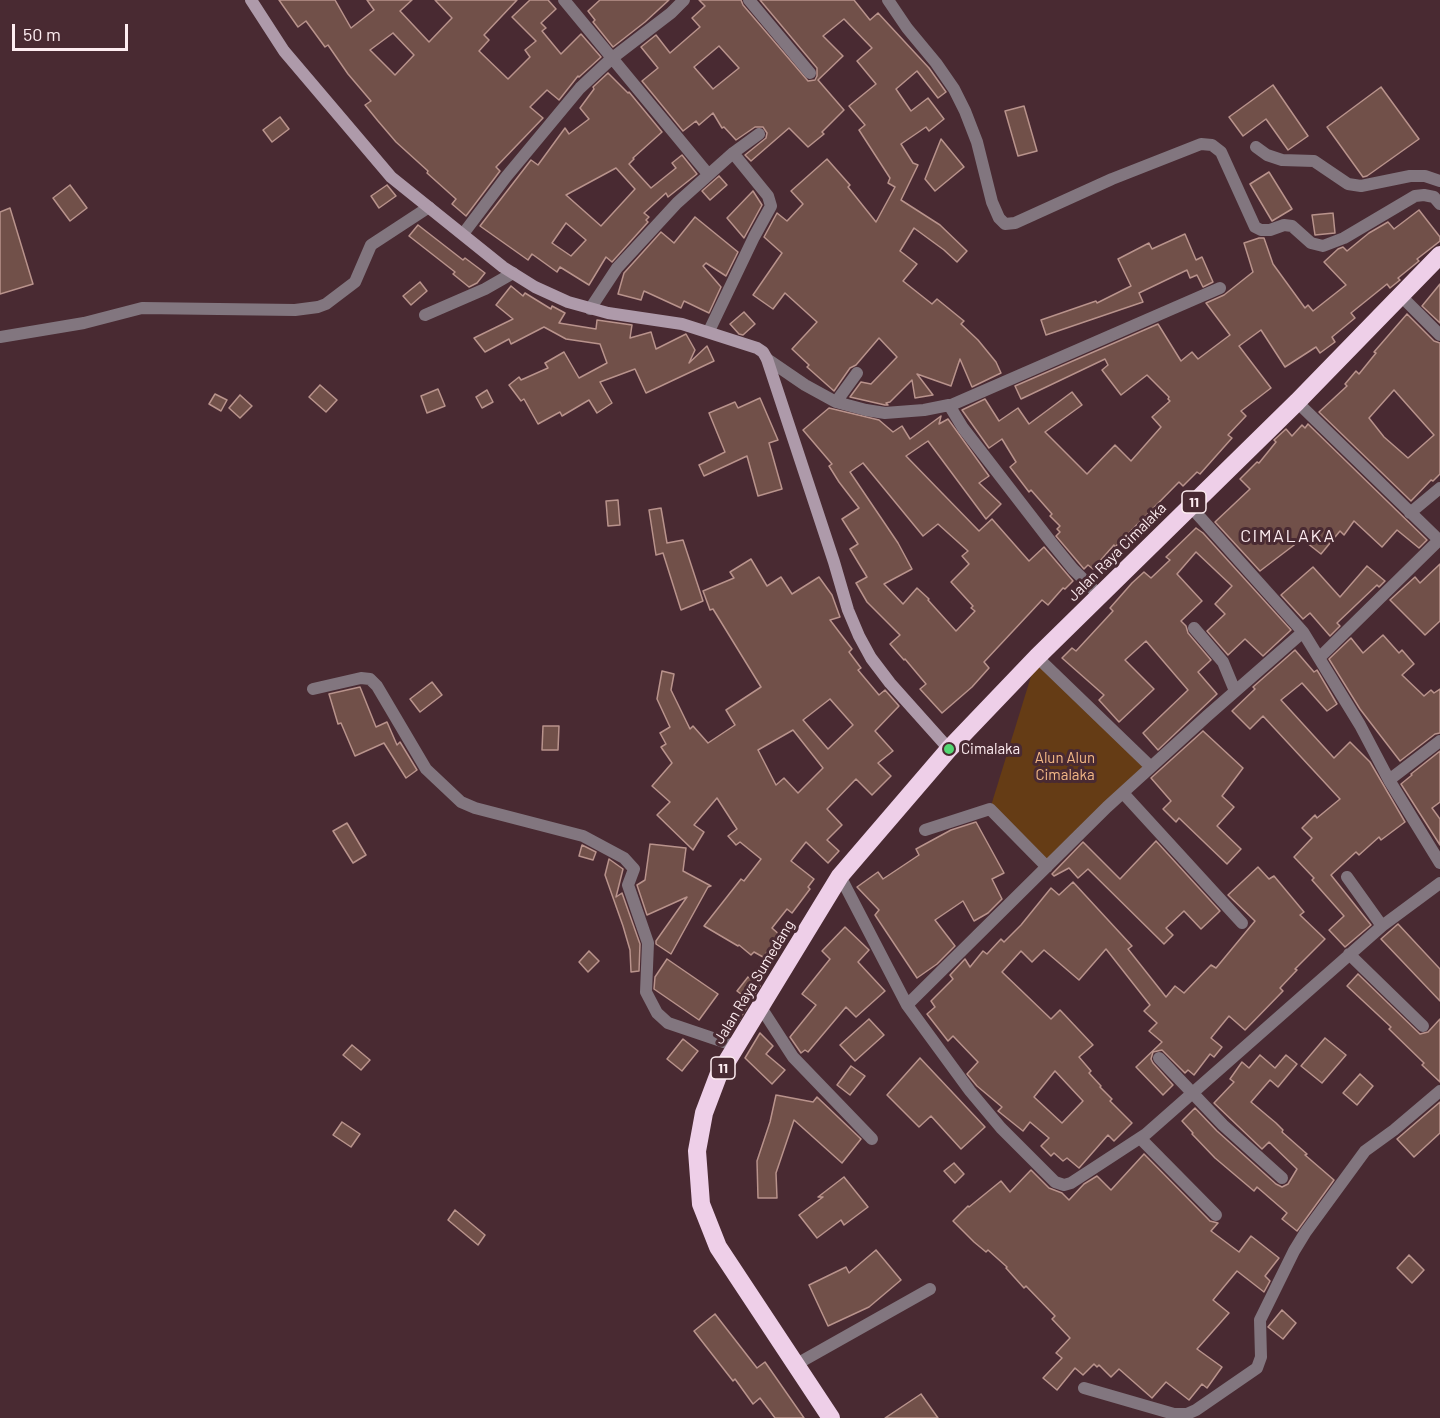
<!DOCTYPE html>
<style>
body{margin:0}
#map{position:relative;width:1440px;height:1418px;overflow:hidden;background:#492a32;font-family:Barlow,sans-serif}
canvas{display:block}
.scale{position:absolute;left:12px;top:24px;width:116px;height:27px;box-sizing:border-box;border:3px solid #feedf1;border-top:0;padding-left:8px;font-size:18px;line-height:21px;white-space:nowrap;color:#feedf1;-webkit-text-stroke:4px #492a32;paint-order:stroke}
</style>
<div id="map">
<canvas width="1440" height="1418"></canvas>
<div class="scale">50 m</div>
</div>
<script>
const context = document.querySelector('canvas').getContext('2d');
context.lineJoin = 'round';
function fillPath(path, color) { context.fillStyle = color; context.fill(path, 'evenodd'); }
const toPath = rows => new Path2D(rows.map(r => 'M' + r).join(''));
function stroke(path, color, width, dash) { context.strokeStyle = color; context.lineWidth = width; context.lineCap = dash ? 'butt' : 'round'; context.setLineDash(dash || []); context.stroke(path); }
function write(font, color, halo, rows, align = 'center') {
  context.font = font + ' Barlow,sans-serif'; context.lineWidth = 6; context.setLineDash([]); context.textBaseline = 'middle'; context.strokeStyle = halo; context.fillStyle = color; for (const [text, x, y, turn = 0] of rows) {
    context.save(); context.translate(x, y); context.rotate((+turn || 0) * Math.PI / 180); context.textAlign = isNaN(turn) ? turn : align; if (halo) context.strokeText(text, 0, 0); context.fillText(text, 0, 0); context.restore();
  }
}
const green = toPath([
 [1037,657,1151,767,1047,867,990,809]
]);
const building = toPath([
 [279,0,335,0,351,28,374,10,367,0,412,0,400,11,429,42,452,18,435,0,517,0,484,35,489,40,479,51,508,79,530,57,525,50,536,41,512,17,530,0,548,0,556,9,541,23,546,28,542,31,561,54,581,34,601,57,579,77,578,76,559,100,547,90,530,107,543,118,496,167,500,171,466,216,452,204,456,199,427,173,428,171,396,142,378,121,365,105,371,101,348,74,328,45,325,47,306,21,298,27,279,0],
 [393,33,414,55,395,75,370,50,393,33],
 [600,0,669,0,645,22,613,47,593,22,595,20,588,11,600,0],
 [699,0,741,0,743,5,808,81,815,80,817,76,817,68,760,0,854,0,870,20,878,13,929,68,946,92,938,98,917,71,896,89,911,111,928,98,944,119,929,131,926,127,901,144,913,163,918,165,901,200,940,225,967,251,957,262,944,250,914,228,900,251,917,264,903,281,932,304,937,299,964,321,961,324,978,340,996,362,1001,373,972,387,960,359,951,386,917,374,933,395,915,398,912,380,890,402,886,403,888,405,885,405,850,397,861,382,871,384,897,357,879,338,856,365,850,368,834,391,807,367,809,365,792,349,817,322,785,293,773,309,753,295,782,253,764,237,777,213,787,221,803,204,791,191,827,159,850,185,848,187,876,222,895,187,888,183,890,178,859,130,865,125,849,106,876,84,857,61,872,48,844,19,823,36,843,56,818,80,844,110,822,132,824,134,808,147,789,128,751,161,745,155,766,138,767,133,763,127,755,127,736,140,724,127,722,128,713,113,699,125,696,121,683,131,642,81,658,68,641,47,656,35,670,53,700,27,692,18,705,6,699,0],
 [719,46,739,68,713,89,694,67,719,46],
 [608,73,628,93,629,92,662,132,633,158,634,159,629,164,651,188,676,168,672,163,682,155,697,174,668,197,666,193,644,213,649,217,646,220,648,222,612,262,606,257,589,285,560,267,557,272,532,254,528,260,480,226,531,160,538,165,565,128,569,134,589,119,580,108,594,89,593,87,608,73],
 [616,168,635,189,601,226,566,195,616,168],
 [566,223,586,240,571,256,552,243,566,223],
 [1273,85,1308,136,1288,150,1266,119,1243,136,1229,117,1273,85],
 [1381,87,1419,139,1367,176,1363,177,1327,127,1381,87],
 [1024,106,1037,151,1018,156,1005,111,1024,106],
 [280,117,289,129,272,142,263,130,280,117],
 [941,139,964,167,935,191,925,179,941,139],
 [1269,172,1292,209,1272,221,1250,184,1269,172],
 [719,176,727,185,710,200,702,191,719,176],
 [70,185,87,208,70,221,53,198,70,185],
 [387,185,396,196,379,208,371,196,387,185],
 [753,191,762,205,744,238,727,218,753,191],
 [10,208,33,284,0,294,0,212,10,208],
 [1419,210,1440,237,1440,241,1417,259,1419,261,1398,278,1400,280,1390,288,1387,284,1351,313,1355,318,1332,337,1335,342,1320,353,1316,347,1285,367,1261,330,1239,346,1271,388,1241,411,1246,416,1228,435,1232,438,1200,474,1197,472,1183,486,1179,482,1115,547,1114,545,1093,569,1088,565,1084,569,1056,536,1060,532,1057,529,1060,526,1050,516,1052,514,1031,490,1029,492,1010,467,1016,462,1002,439,989,448,962,410,985,399,999,421,1018,408,1029,424,1072,392,1082,405,1045,432,1087,474,1115,445,1131,461,1161,427,1152,417,1170,401,1168,399,1169,397,1147,375,1121,395,1102,370,1108,365,1105,359,1021,399,1015,386,1158,324,1181,361,1192,352,1198,359,1230,335,1206,303,1224,295,1253,272,1244,243,1259,238,1264,238,1273,264,1305,308,1308,305,1313,311,1346,285,1324,262,1338,249,1343,247,1347,251,1369,233,1388,222,1394,229,1419,210],
 [1333,213,1335,233,1315,235,1312,215,1333,213],
 [695,217,738,252,726,276,706,263,703,266,721,287,709,313,684,301,681,308,644,291,641,300,618,294,624,273,661,232,674,243,695,217],
 [418,225,463,260,465,258,485,273,477,283,469,287,453,274,455,272,409,236,418,225],
 [1185,234,1196,260,1202,257,1213,282,1203,287,1197,275,1190,278,1187,270,1139,293,1143,302,1046,335,1041,320,1096,301,1097,303,1131,286,1118,259,1149,243,1152,249,1185,234],
 [420,282,427,291,411,305,403,296,420,282],
 [1440,284,1440,323,1422,306,1440,284],
 [511,286,523,296,525,293,551,309,552,306,565,313,559,323,596,329,597,320,632,325,630,338,651,332,656,349,686,334,695,350,689,363,707,346,714,361,646,393,635,369,600,382,612,403,597,413,589,400,562,416,560,412,538,424,524,399,521,401,509,385,519,377,521,380,548,368,545,363,564,352,579,378,607,363,600,344,566,339,544,327,511,344,509,339,485,352,474,338,513,319,496,305,511,286],
 [744,312,755,324,743,335,739,334,730,324,744,312],
 [1407,314,1434,341,1440,343,1440,474,1433,481,1431,480,1411,501,1319,412,1347,386,1345,384,1356,371,1359,374,1376,353,1374,352,1407,314],
 [1394,390,1434,435,1408,458,1384,437,1369,418,1394,390],
 [320,385,337,400,326,412,309,397,320,385],
 [438,389,445,406,427,413,421,396,438,389],
 [487,390,493,402,482,408,476,397,487,390],
 [215,394,227,400,221,411,209,404,215,394],
 [240,395,252,406,240,418,229,408,240,395],
 [760,398,778,440,769,443,782,489,758,496,747,456,704,476,699,465,725,452,709,413,735,402,738,408,760,398],
 [829,408,879,420,893,432,902,426,910,439,941,416,939,424,948,419,989,476,979,483,1001,504,986,519,928,441,906,456,979,531,992,519,1029,561,1044,547,1073,581,1065,589,1063,588,1048,605,1042,600,984,662,989,668,972,687,942,713,920,689,926,684,905,659,904,660,890,644,900,635,867,602,856,583,867,577,850,549,858,544,842,519,859,508,839,482,829,466,832,464,803,430,829,408],
 [863,463,923,536,938,524,968,551,962,556,969,564,951,582,973,606,971,608,975,611,956,631,928,600,929,599,917,588,903,604,884,584,912,569,898,543,850,472,863,463],
 [1308,424,1427,540,1419,548,1397,530,1382,547,1354,521,1344,535,1340,531,1321,554,1302,539,1260,571,1215,522,1250,489,1240,479,1257,462,1259,463,1276,442,1274,440,1286,429,1292,436,1302,425,1305,428,1308,424],
 [618,500,620,525,608,526,606,501,618,500],
 [661,508,667,543,683,540,703,601,681,610,663,553,656,555,649,510,661,508],
 [1196,528,1203,533,1291,630,1263,656,1245,639,1228,655,1207,631,1225,614,1215,604,1232,586,1196,552,1177,574,1202,601,1181,621,1186,626,1188,633,1211,660,1198,672,1217,694,1158,750,1143,733,1188,690,1146,641,1125,660,1154,689,1119,722,1099,700,1104,695,1062,658,1072,648,1076,651,1113,611,1110,608,1132,583,1144,572,1151,578,1170,560,1166,557,1196,528],
 [751,559,767,586,781,577,792,594,819,577,832,595,840,617,830,620,852,649,849,652,861,668,858,670,879,695,885,690,899,706,875,731,893,751,878,763,891,776,872,795,856,779,827,809,842,825,827,840,839,851,828,863,806,842,791,861,814,879,808,887,810,889,792,913,787,909,772,928,781,936,763,957,754,952,751,955,739,945,738,946,704,926,741,879,744,881,761,859,740,842,736,845,728,836,737,829,717,798,694,825,704,832,693,850,657,815,670,802,652,786,672,763,661,747,666,744,660,733,670,727,657,699,662,671,674,674,671,690,690,729,693,726,708,743,735,725,726,710,761,687,713,609,710,610,703,591,734,578,730,572,751,559],
 [830,699,853,725,828,749,803,720,830,699],
 [793,730,823,768,798,793,784,778,776,785,758,750,793,730],
 [1440,564,1440,621,1425,635,1390,600,1415,577,1420,583,1440,564],
 [1367,566,1385,581,1379,587,1377,585,1337,623,1340,626,1330,636,1310,613,1303,619,1281,595,1313,567,1340,597,1367,566],
 [1383,635,1399,653,1402,650,1414,664,1402,675,1424,696,1431,690,1434,693,1440,689,1440,733,1435,734,1400,761,1360,709,1329,659,1351,638,1363,653,1383,635],
 [1295,650,1314,672,1317,670,1337,704,1327,711,1302,683,1281,700,1334,758,1350,742,1370,762,1405,822,1381,840,1379,837,1359,855,1356,852,1331,875,1371,925,1345,947,1329,930,1344,916,1312,880,1314,878,1294,857,1312,838,1302,828,1315,815,1317,818,1340,799,1263,716,1250,729,1232,711,1255,689,1253,687,1295,650],
 [432,682,442,695,420,712,410,699,432,682],
 [360,687,376,727,387,722,397,745,400,742,417,770,406,778,384,743,355,756,341,723,338,724,329,694,360,687],
 [543,726,559,726,558,750,542,750,543,726],
 [1203,731,1243,768,1222,796,1234,807,1217,826,1241,849,1227,864,1179,818,1176,822,1163,809,1171,801,1151,778,1203,731],
 [1440,751,1440,802,1432,808,1440,819,1440,845,1401,784,1412,775,1411,774,1440,751],
 [976,822,1004,873,992,879,1002,899,988,913,974,921,963,901,935,920,955,946,937,964,917,978,875,915,879,910,857,887,878,872,883,879,919,855,916,849,951,830,976,822],
 [347,823,366,855,353,863,333,831,347,823],
 [1156,841,1220,911,1201,929,1184,911,1166,928,1173,935,1164,944,1088,869,1078,878,1069,868,1054,876,1052,874,1083,842,1120,879,1156,841],
 [650,844,686,848,683,871,711,886,708,887,671,954,656,944,656,941,687,897,647,915,637,885,645,880,650,844],
 [582,845,596,852,593,860,579,856,582,845],
 [609,859,623,869,616,897,622,893,640,944,639,971,631,972,630,950,623,926,605,875,609,859],
 [1258,867,1269,879,1274,876,1304,912,1300,915,1325,939,1295,969,1297,970,1280,988,1283,991,1245,1030,1229,1016,1211,1038,1222,1047,1214,1057,1210,1054,1194,1075,1188,1070,1185,1073,1162,1050,1153,1052,1151,1059,1153,1063,1173,1085,1163,1095,1136,1067,1162,1042,1149,1031,1157,1023,1144,1011,1150,1005,1106,949,1079,980,1044,950,1032,962,1021,951,1002,972,1051,1019,1060,1010,1093,1045,1079,1057,1091,1071,1089,1073,1101,1086,1100,1087,1112,1099,1110,1101,1132,1123,1114,1141,1108,1135,1079,1168,1067,1158,1063,1161,1054,1153,1051,1156,1041,1146,1049,1138,1030,1122,1023,1131,998,1111,1002,1107,977,1086,967,1074,978,1062,953,1036,948,1041,927,1014,935,1007,931,1001,953,979,950,975,965,959,970,967,983,951,987,954,1001,939,1004,942,1021,925,1051,888,1059,895,1073,882,1132,946,1128,949,1166,997,1175,986,1184,993,1211,965,1216,968,1255,921,1228,895,1258,867],
 [1055,1071,1083,1101,1062,1123,1034,1097,1055,1071],
 [1398,924,1440,969,1440,1001,1381,939,1398,924],
 [845,927,869,950,858,962,885,991,856,1017,846,1007,808,1052,805,1050,801,1053,790,1037,816,1005,802,994,830,959,822,951,845,927],
 [589,951,599,961,588,972,579,962,589,951],
 [667,959,718,994,699,1020,654,989,655,977,667,959],
 [1358,974,1420,1034,1428,1032,1440,1019,1440,1082,1422,1065,1424,1063,1389,1029,1391,1027,1347,986,1358,974],
 [748,977,760,986,750,1001,737,991,748,977],
 [743,1002,748,1005,738,1022,732,1018,743,1002],
 [869,1019,884,1035,855,1061,840,1045,869,1019],
 [760,1033,773,1046,766,1054,785,1070,772,1084,745,1058,760,1033],
 [1325,1038,1346,1055,1322,1083,1301,1066,1325,1038],
 [683,1039,698,1051,682,1071,667,1059,683,1039],
 [352,1045,370,1060,361,1070,343,1055,352,1045],
 [1260,1055,1275,1068,1286,1055,1297,1064,1278,1087,1270,1080,1251,1102,1276,1123,1283,1130,1282,1132,1307,1154,1305,1155,1334,1180,1297,1231,1282,1219,1287,1213,1257,1187,1254,1191,1215,1158,1192,1134,1193,1133,1182,1121,1195,1108,1217,1131,1276,1184,1282,1187,1288,1184,1297,1169,1269,1142,1262,1149,1214,1103,1234,1082,1230,1079,1242,1062,1249,1068,1260,1055],
 [920,1058,985,1127,961,1149,931,1116,919,1127,887,1095,920,1058],
 [851,1066,865,1076,850,1095,837,1085,851,1066],
 [1360,1074,1373,1086,1357,1105,1343,1093,1360,1074],
 [776,1095,813,1102,817,1097,861,1139,842,1163,794,1120,776,1173,777,1198,758,1198,757,1161,770,1122,776,1095],
 [1440,1102,1440,1133,1414,1157,1397,1139,1440,1102],
 [342,1122,360,1134,351,1147,333,1135,342,1122],
 [1144,1154,1210,1221,1218,1223,1211,1231,1239,1252,1251,1236,1279,1258,1265,1276,1270,1281,1264,1292,1237,1271,1213,1300,1229,1313,1197,1349,1222,1367,1207,1388,1202,1384,1189,1400,1166,1382,1152,1398,1119,1369,1111,1377,1099,1365,1097,1367,1094,1364,1083,1375,1075,1368,1057,1390,1043,1378,1062,1358,1056,1353,1070,1338,1052,1319,1055,1316,1026,1286,1024,1288,1006,1268,1007,1267,988,1250,986,1252,974,1242,953,1221,968,1206,969,1207,1001,1181,1010,1192,1031,1170,1049,1188,1062,1193,1069,1200,1084,1184,1097,1176,1111,1190,1144,1154],
 [954,1163,964,1174,955,1183,944,1171,954,1163],
 [844,1177,868,1207,844,1225,841,1220,817,1238,799,1215,823,1197,818,1197,844,1177],
 [455,1210,485,1235,478,1245,448,1220,455,1210],
 [876,1250,901,1280,869,1307,828,1326,809,1285,846,1267,849,1273,876,1250],
 [1409,1255,1424,1270,1412,1283,1397,1268,1409,1255],
 [1282,1310,1296,1323,1283,1339,1268,1327,1282,1310],
 [715,1314,757,1368,765,1362,804,1418,775,1418,760,1398,753,1404,735,1379,733,1381,694,1331,715,1314],
 [921,1394,938,1418,885,1418,921,1394]
]);
const street = toPath([
 [564,0,708,174],
 [749,0,810,73],
 [888,0,907,28,936,63,954,89,965,111,977,142,992,202,999,218,1005,224,1015,223,1112,179,1201,144,1212,145,1221,152,1255,227,1261,230,1270,230,1284,225,1292,226,1311,243,1323,246,1344,238,1415,196,1424,195,1434,197,1440,204],
 [1256,147,1267,155,1282,160,1314,161,1348,184,1361,186,1410,176,1425,176,1440,181],
 [463,234,506,177,580,88,611,59,671,13,684,0],
 [1400,295,1440,335],
 [590,309,617,268,677,203,733,153,759,134],
 [425,315,485,289,513,273],
 [709,331,754,237,771,206,768,196,733,153],
 [0,337,84,323,142,308,295,310,318,307,326,304,355,282,371,245,429,207],
 [767,359,805,385,836,402],
 [857,373,836,402,866,410,885,413,924,410,949,405,963,428,1051,542,1073,569,1099,595],
 [1297,402,1440,541],
 [949,406,1220,288],
 [1190,506,1303,632,1360,725,1389,780,1440,741],
 [1410,513,1440,488],
 [1194,628,1223,662,1235,691],
 [1037,657,1151,767],
 [1319,658,1439,540],
 [313,689,361,678,370,679,377,686,426,769,461,802,475,808,583,836,624,858,634,869,628,885,648,943,646,992,657,1013,668,1023,736,1046],
 [1389,780,1440,863],
 [1123,793,1242,923],
 [925,830,990,809,1047,867],
 [840,876,907,1005,970,1091,1001,1128,1055,1182,1064,1185,1071,1183,1146,1134,1382,926,1440,883],
 [1347,877,1382,926],
 [1349,954,1423,1026],
 [907,1005,1107,807,1207,716,1303,632],
 [760,1006,793,1057,872,1139],
 [1159,1058,1223,1125,1282,1178],
 [1140,1138,1216,1215],
 [795,1365,930,1289],
 [1084,1388,1174,1414,1187,1414,1196,1410,1257,1368,1261,1357,1260,1320,1294,1251,1305,1233,1365,1151,1394,1130,1440,1091]
]);
const secondary = toPath([
 [251,0,284,51,391,177,503,267,535,287,568,302,608,313,682,324,757,348,763,352,767,359,834,562,848,610,859,636,871,658,890,683,949,749]
]);
const highway = toPath([
 [831,1418,718,1247,701,1204,697,1151,704,1113,718,1076,840,876,949,749,1037,657,1297,402,1440,255]
]);
const markers = [
 [949,749,6,"#53d672"]
];
const shields = [
 [1194,502,24],
 [723,1068,24]
];
const shieldNames = [
 ["11",1194,502],
 ["11",723,1068]
];
const streetNames = [
 ["Jalan Raya Cimalaka",1117,552,-45],
 ["Jalan Raya Sumedang",754,982,-59]
];
const poiNames = [
 ["Cimalaka",961,749]
];
const parkNames = [
 ["Alun Alun",1065,758],
 ["Cimalaka",1065,775]
];
const quarterNames = [
 ["CIMALAKA",1288,536]
];
fillPath(green, '#653c15');
fillPath(building, '#715049');
stroke(building, '#b9938c', 1.5);
stroke(street, '#82767f', 12);
stroke(secondary, '#ae9aaa', 12);
stroke(highway, '#eecfe8', 18);
for (const [x, y, r, color] of markers) { const dot = new Path2D(); dot.arc(x, y, r, 0, 2 * Math.PI); context.fillStyle = color; context.fill(dot); stroke(dot, '#492a32', 2); }
for (const [x, y, w] of shields) { const box = new Path2D(); box.roundRect(x - w / 2, y - 11, w, 22, 4.5); context.fillStyle = '#492a32'; context.fill(box); stroke(box, '#feedf1', 1.5); }
write('bold 14px', '#feedf1', null, shieldNames);
write('15px', '#feedf1', '#492a32', streetNames);
write('15px', '#feedf1', '#492a32', poiNames, 'left');
write('15px', '#f4b886', '#492a32', parkNames);
context.letterSpacing = '1.5px';
write('18px', '#feedf1', '#492a32', quarterNames);
context.letterSpacing = '0px';
</script>
